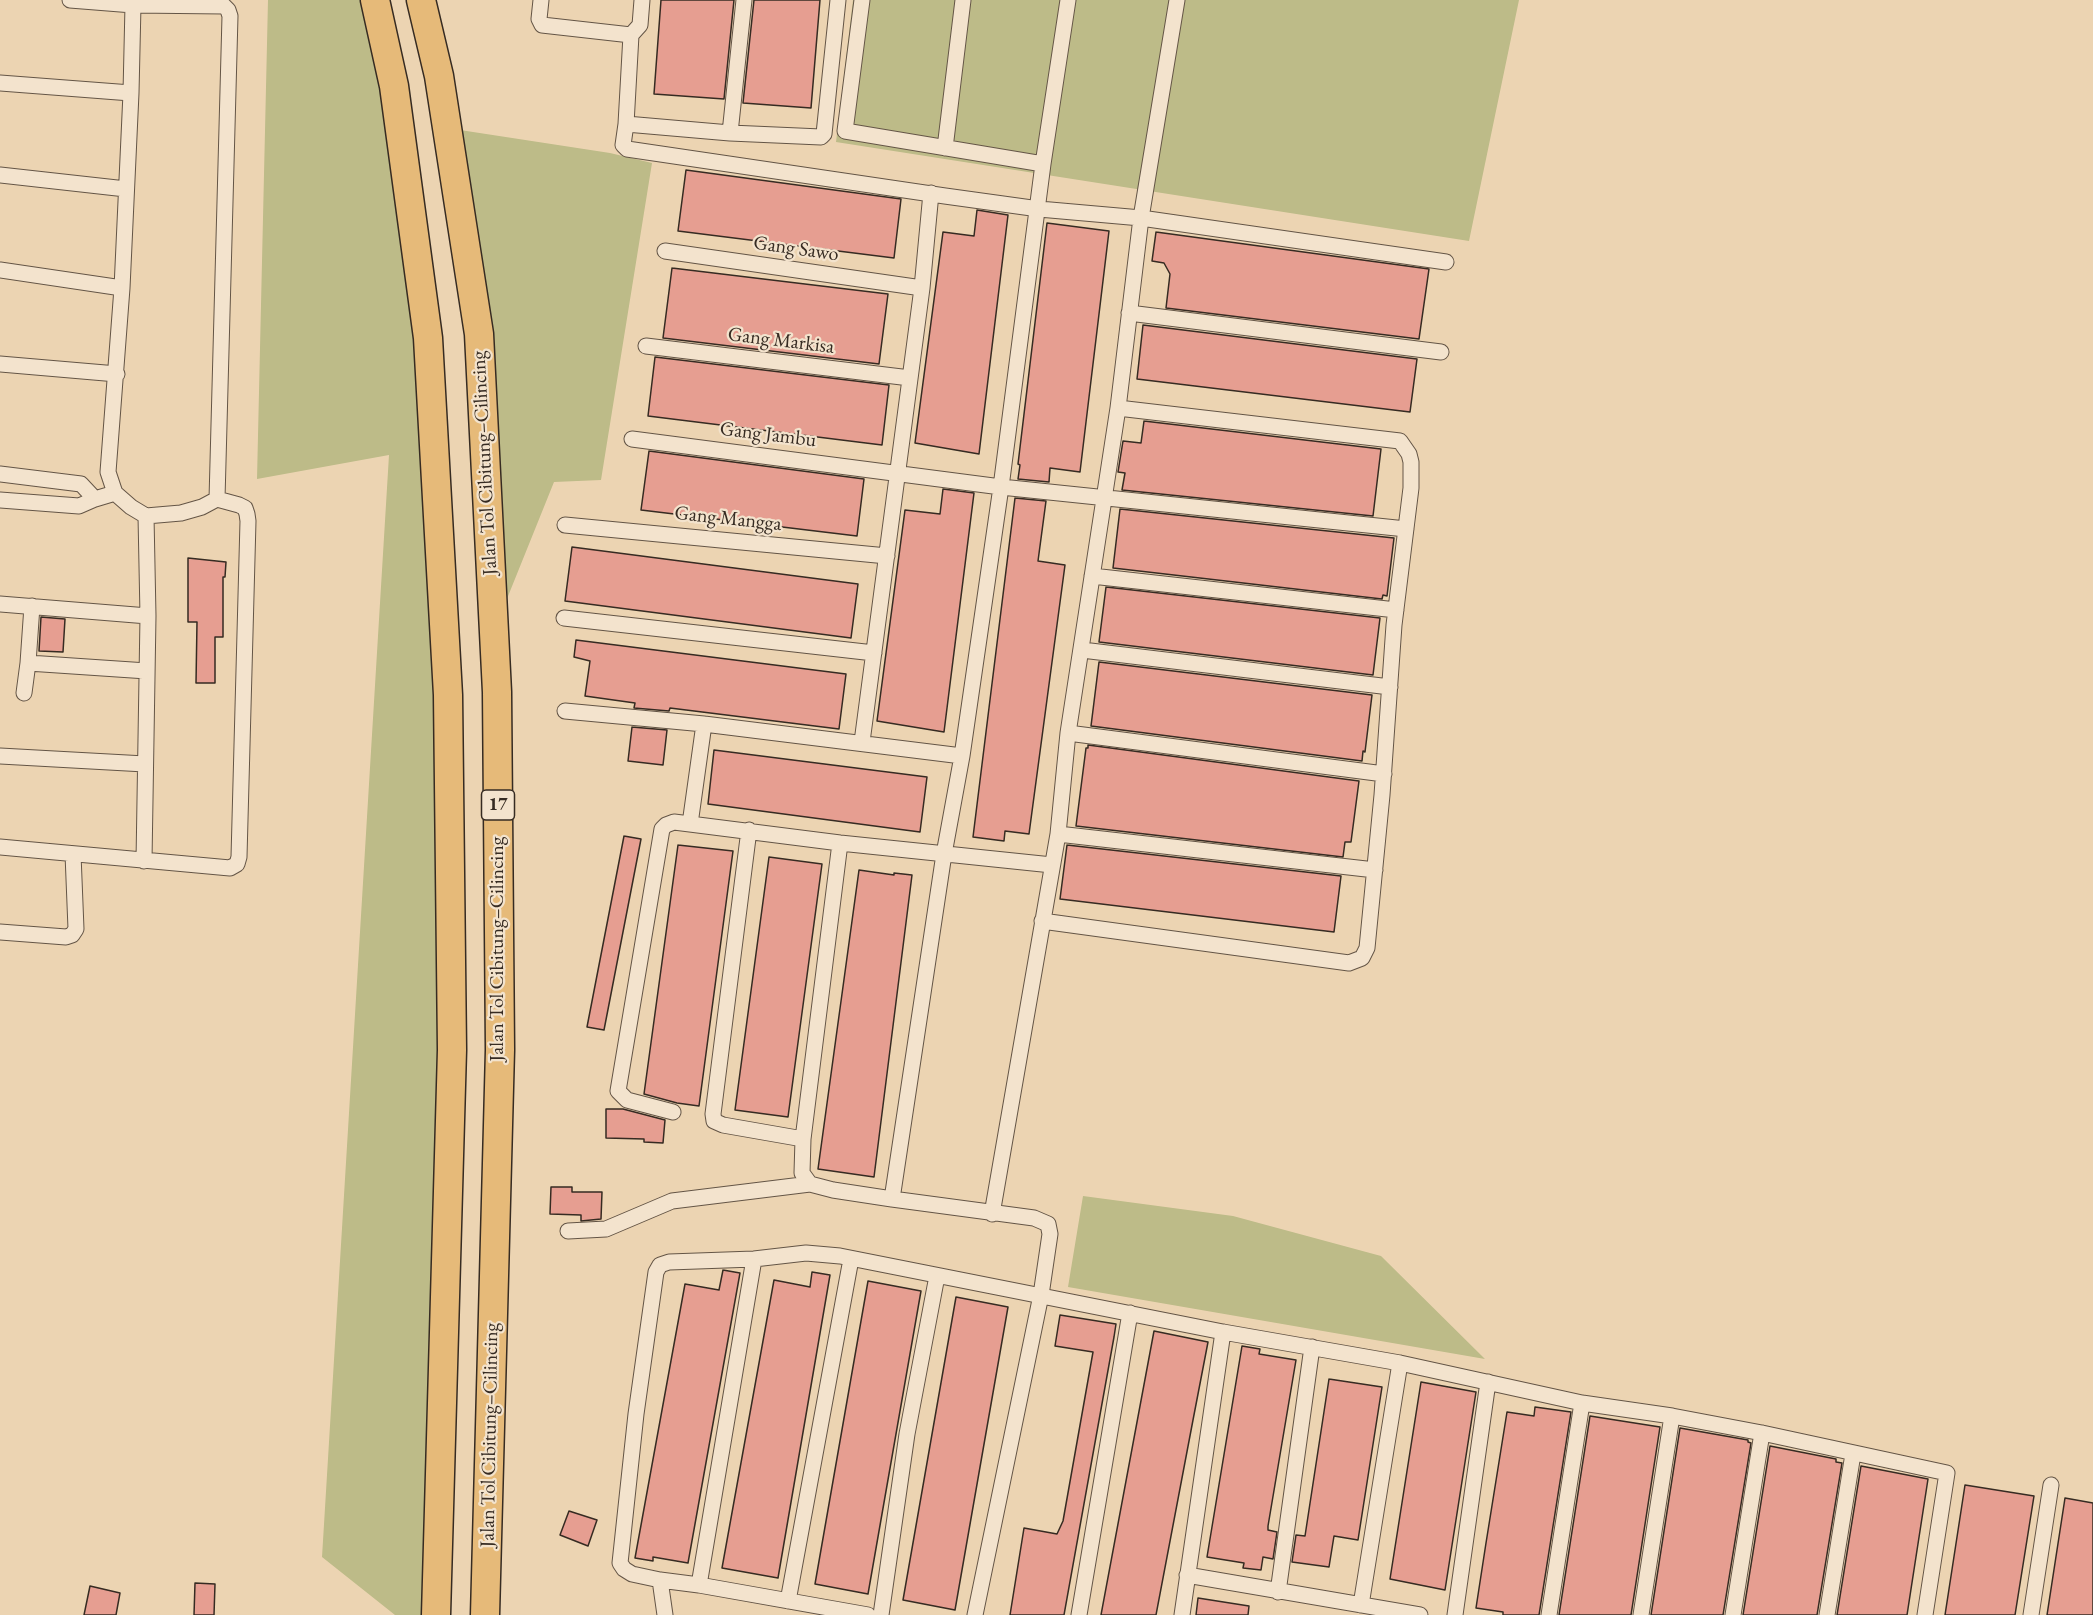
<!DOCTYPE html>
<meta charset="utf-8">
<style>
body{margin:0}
canvas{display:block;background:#ecd4b2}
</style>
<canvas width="2093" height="1615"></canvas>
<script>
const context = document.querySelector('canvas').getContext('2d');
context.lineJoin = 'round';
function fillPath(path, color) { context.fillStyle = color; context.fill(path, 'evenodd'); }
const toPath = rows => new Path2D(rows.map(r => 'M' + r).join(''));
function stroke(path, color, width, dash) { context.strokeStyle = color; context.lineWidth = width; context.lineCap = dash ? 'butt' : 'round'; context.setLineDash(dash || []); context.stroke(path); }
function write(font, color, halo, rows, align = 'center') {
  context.font = font + ' "EB Garamond",serif'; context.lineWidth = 4.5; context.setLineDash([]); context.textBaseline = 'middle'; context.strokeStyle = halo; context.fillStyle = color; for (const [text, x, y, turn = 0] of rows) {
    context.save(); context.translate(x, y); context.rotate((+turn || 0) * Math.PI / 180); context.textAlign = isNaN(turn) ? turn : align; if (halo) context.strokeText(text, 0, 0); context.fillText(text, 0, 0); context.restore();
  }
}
const green = toPath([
 [268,0,375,0,394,86,448,695,436,1615,395,1615,322,1557,389,455,257,479],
 [853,0,1519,0,1469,241,836,142],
 [447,128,610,153,652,163,601,480,554,482,494,631],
 [1083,1196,1233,1216,1381,1256,1485,1359,1068,1287]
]);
const building = toPath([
 [661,0,734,0,724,99,654,94,661,0],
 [754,0,820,0,811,108,743,103,754,0],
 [686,170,901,199,894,258,678,231,686,170],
 [977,210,1008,215,979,454,915,443,943,232,974,236,977,210],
 [1047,223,1109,231,1080,472,1050,468,1049,482,1018,479,1020,465,1018,464,1047,223],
 [1156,232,1429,269,1419,339,1166,308,1170,274,1164,263,1152,261,1156,232],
 [672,268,888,294,879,364,663,338,672,268],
 [1143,325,1417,359,1410,412,1137,379,1143,325],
 [655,357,889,385,882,445,648,416,655,357],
 [1144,421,1381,449,1373,516,1122,490,1125,473,1118,472,1123,441,1141,443,1144,421],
 [649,451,864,479,857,536,641,510,649,451],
 [943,489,974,493,944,732,877,721,905,510,940,514,943,489],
 [1015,498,1046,501,1038,561,1065,565,1029,834,1005,831,1004,841,973,837,1015,498],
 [1120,509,1394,538,1387,596,1383,595,1382,599,1113,568,1120,509],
 [572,547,858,584,851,638,565,601,572,547],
 [188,558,226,562,225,577,223,577,223,637,215,637,215,683,196,683,197,622,188,622,188,558],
 [1106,587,1380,618,1373,675,1099,642,1106,587],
 [41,617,65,619,63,652,39,651,41,617],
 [576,640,846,674,839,729,670,708,669,711,634,708,635,703,585,696,590,661,574,657,576,640],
 [1099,662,1372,695,1365,752,1363,751,1362,761,1091,726,1099,662],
 [632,727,667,730,663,765,628,761,632,727],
 [1088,745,1359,781,1351,842,1345,842,1343,857,1076,826,1086,748,1088,748,1088,745],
 [714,750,927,777,920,832,708,804,714,750],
 [624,836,641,839,604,1030,587,1027,624,836],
 [678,845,733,851,699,1106,677,1103,644,1094,678,845],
 [1067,845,1341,876,1334,932,1060,899,1067,845],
 [769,857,822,864,788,1117,735,1110,769,857],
 [859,870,894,875,894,873,912,875,874,1177,818,1169,859,870],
 [606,1109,623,1109,665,1120,663,1143,644,1142,644,1139,606,1138,606,1109],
 [551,1187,572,1187,572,1192,602,1192,601,1219,581,1221,581,1215,550,1214,551,1187],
 [723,1270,740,1273,688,1563,653,1557,653,1561,635,1558,685,1284,719,1290,723,1270],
 [812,1272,830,1275,778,1578,722,1568,774,1280,810,1287,812,1272],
 [868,1281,921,1291,868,1594,815,1584,868,1281],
 [956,1297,1008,1307,955,1610,903,1600,956,1297],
 [1060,1315,1116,1324,1114,1337,1064,1615,1010,1615,1024,1528,1057,1534,1063,1521,1093,1352,1055,1346,1060,1315],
 [1154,1331,1208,1342,1193,1420,1156,1615,1101,1615,1154,1331],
 [1242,1346,1260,1349,1259,1354,1296,1360,1268,1526,1268,1530,1277,1532,1273,1559,1263,1557,1261,1570,1243,1568,1244,1563,1207,1557,1242,1346],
 [1329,1379,1382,1387,1358,1540,1334,1536,1329,1567,1292,1562,1296,1535,1305,1536,1329,1379],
 [1421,1382,1476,1392,1445,1590,1390,1579,1421,1382],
 [1535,1407,1571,1412,1539,1615,1503,1615,1503,1612,1476,1608,1486,1543,1507,1412,1534,1416,1535,1407],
 [1590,1416,1660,1427,1631,1615,1559,1615,1590,1416],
 [1680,1428,1748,1440,1748,1442,1751,1443,1723,1615,1651,1615,1680,1428],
 [1770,1446,1836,1459,1836,1462,1842,1463,1817,1615,1743,1615,1770,1446],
 [1861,1466,1928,1479,1907,1615,1837,1615,1861,1466],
 [1965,1485,2034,1496,2015,1615,1945,1615,1965,1485],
 [2065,1498,2093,1503,2093,1615,2047,1615,2065,1498],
 [569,1511,597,1520,588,1546,560,1535,569,1511],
 [195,1583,215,1584,214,1615,194,1615,195,1583],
 [90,1586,120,1593,116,1615,84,1615,90,1586],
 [1198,1598,1249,1606,1248,1615,1196,1615,1198,1598]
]);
const street = toPath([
 [70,0,133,5,224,6,228,10,230,16,217,499],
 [541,0,539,19,542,25,631,35],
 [642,0,640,25,631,35,626,124,623,145,627,149,945,196,1039,209,1141,218,1446,262],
 [862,0,845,131,1043,164],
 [0,83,131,93],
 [626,124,730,133,821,137,824,134,838,0],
 [730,133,744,0],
 [945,148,963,0],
 [0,175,126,189],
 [665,251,922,288],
 [0,270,122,288],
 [1129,313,1441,352],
 [646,346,910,378],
 [0,364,117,374],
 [632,439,1001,487,1406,529],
 [0,474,81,484,95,499],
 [0,500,79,506,95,499,115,493],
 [565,525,887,556],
 [1092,576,1396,610],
 [0,604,148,616],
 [564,618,874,653],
 [1082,650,1390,687],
 [28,663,147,671],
 [24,693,28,663,32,606],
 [565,711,704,724,962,756],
 [1068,733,1384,774],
 [862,742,922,288,931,193],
 [0,756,145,764],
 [690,824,704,724],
 [749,830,713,1114,714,1121,723,1125,803,1139],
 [1058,834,1375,870],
 [840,843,803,1139,802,1173,810,1184,833,1190,892,1199],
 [0,847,230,868,237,864,239,857,248,521,247,514,245,508,239,505,217,499,202,507,181,513,146,516,131,507,115,493,108,472,122,288,131,93,133,5],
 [144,861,148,616,146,516],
 [1042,921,1349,963,1362,958,1367,948,1382,795,1394,625,1411,488,1411,462,1409,454,1400,441,1118,408],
 [0,932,66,937,72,935,76,929,73,854],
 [673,1112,627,1100,618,1091,662,829,666,825,674,822,690,824,840,843,1052,865],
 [992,1214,1058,834,1068,733,1118,408,1141,218,1177,0],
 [568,1231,606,1229,672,1201,810,1184],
 [1187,1575,1420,1615],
 [660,1580,665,1615],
 [699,1585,754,1259],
 [1278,1592,1312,1347],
 [788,1601,851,1259],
 [1361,1605,1400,1363],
 [868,1615,699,1585,660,1580,632,1574,624,1569,620,1563,636,1414,656,1272,660,1265,669,1262,754,1259,806,1253,840,1256,1223,1332,1400,1363,1582,1403,1672,1416,1762,1433,1947,1473,1925,1615],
 [881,1615,907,1434,937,1276],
 [975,1615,1041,1295,1050,1234,1048,1224,1034,1218,892,1199,944,854,962,756,1001,487,1043,164,1068,0],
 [1079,1615,1130,1313],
 [1182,1615,1223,1332],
 [1455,1615,1488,1382],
 [1549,1615,1582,1403],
 [1641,1615,1672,1416],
 [1733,1615,1762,1433],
 [1827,1615,1853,1454],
 [2031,1615,2051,1485]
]);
const highway = toPath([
 [375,0,394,86,428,338,448,695,452,1050,436,1615],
 [421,0,439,76,479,334,497,692,500,1050,485,1615]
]);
const shields = [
 [498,805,33]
];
const shieldNames = [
 ["17",498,805]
];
const streetNames = [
 ["Gang Sawo",796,249,8],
 ["Gang Markisa",781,341,7],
 ["Gang Jambu",768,435,7],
 ["Jalan Tol Cibitung–Cilincing",485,463,-93],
 ["Gang Mangga",728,519,6],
 ["Jalan Tol Cibitung–Cilincing",498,949,-90],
 ["Jalan Tol Cibitung–Cilincing",490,1435,-89]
];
fillPath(green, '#bdbb88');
fillPath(building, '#e69e91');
stroke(building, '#362b22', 1.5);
stroke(street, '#645546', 17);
stroke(highway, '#362b22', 31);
stroke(street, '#f3e3cd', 15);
stroke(highway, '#e6ba79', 28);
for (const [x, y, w] of shields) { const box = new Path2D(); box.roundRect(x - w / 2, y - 15, w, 30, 4.5); context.fillStyle = '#f3e3cd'; context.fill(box); stroke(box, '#362b22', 1.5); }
write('bold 18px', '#362b22', null, shieldNames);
write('20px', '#362b22', '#f3e3cd', streetNames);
</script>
